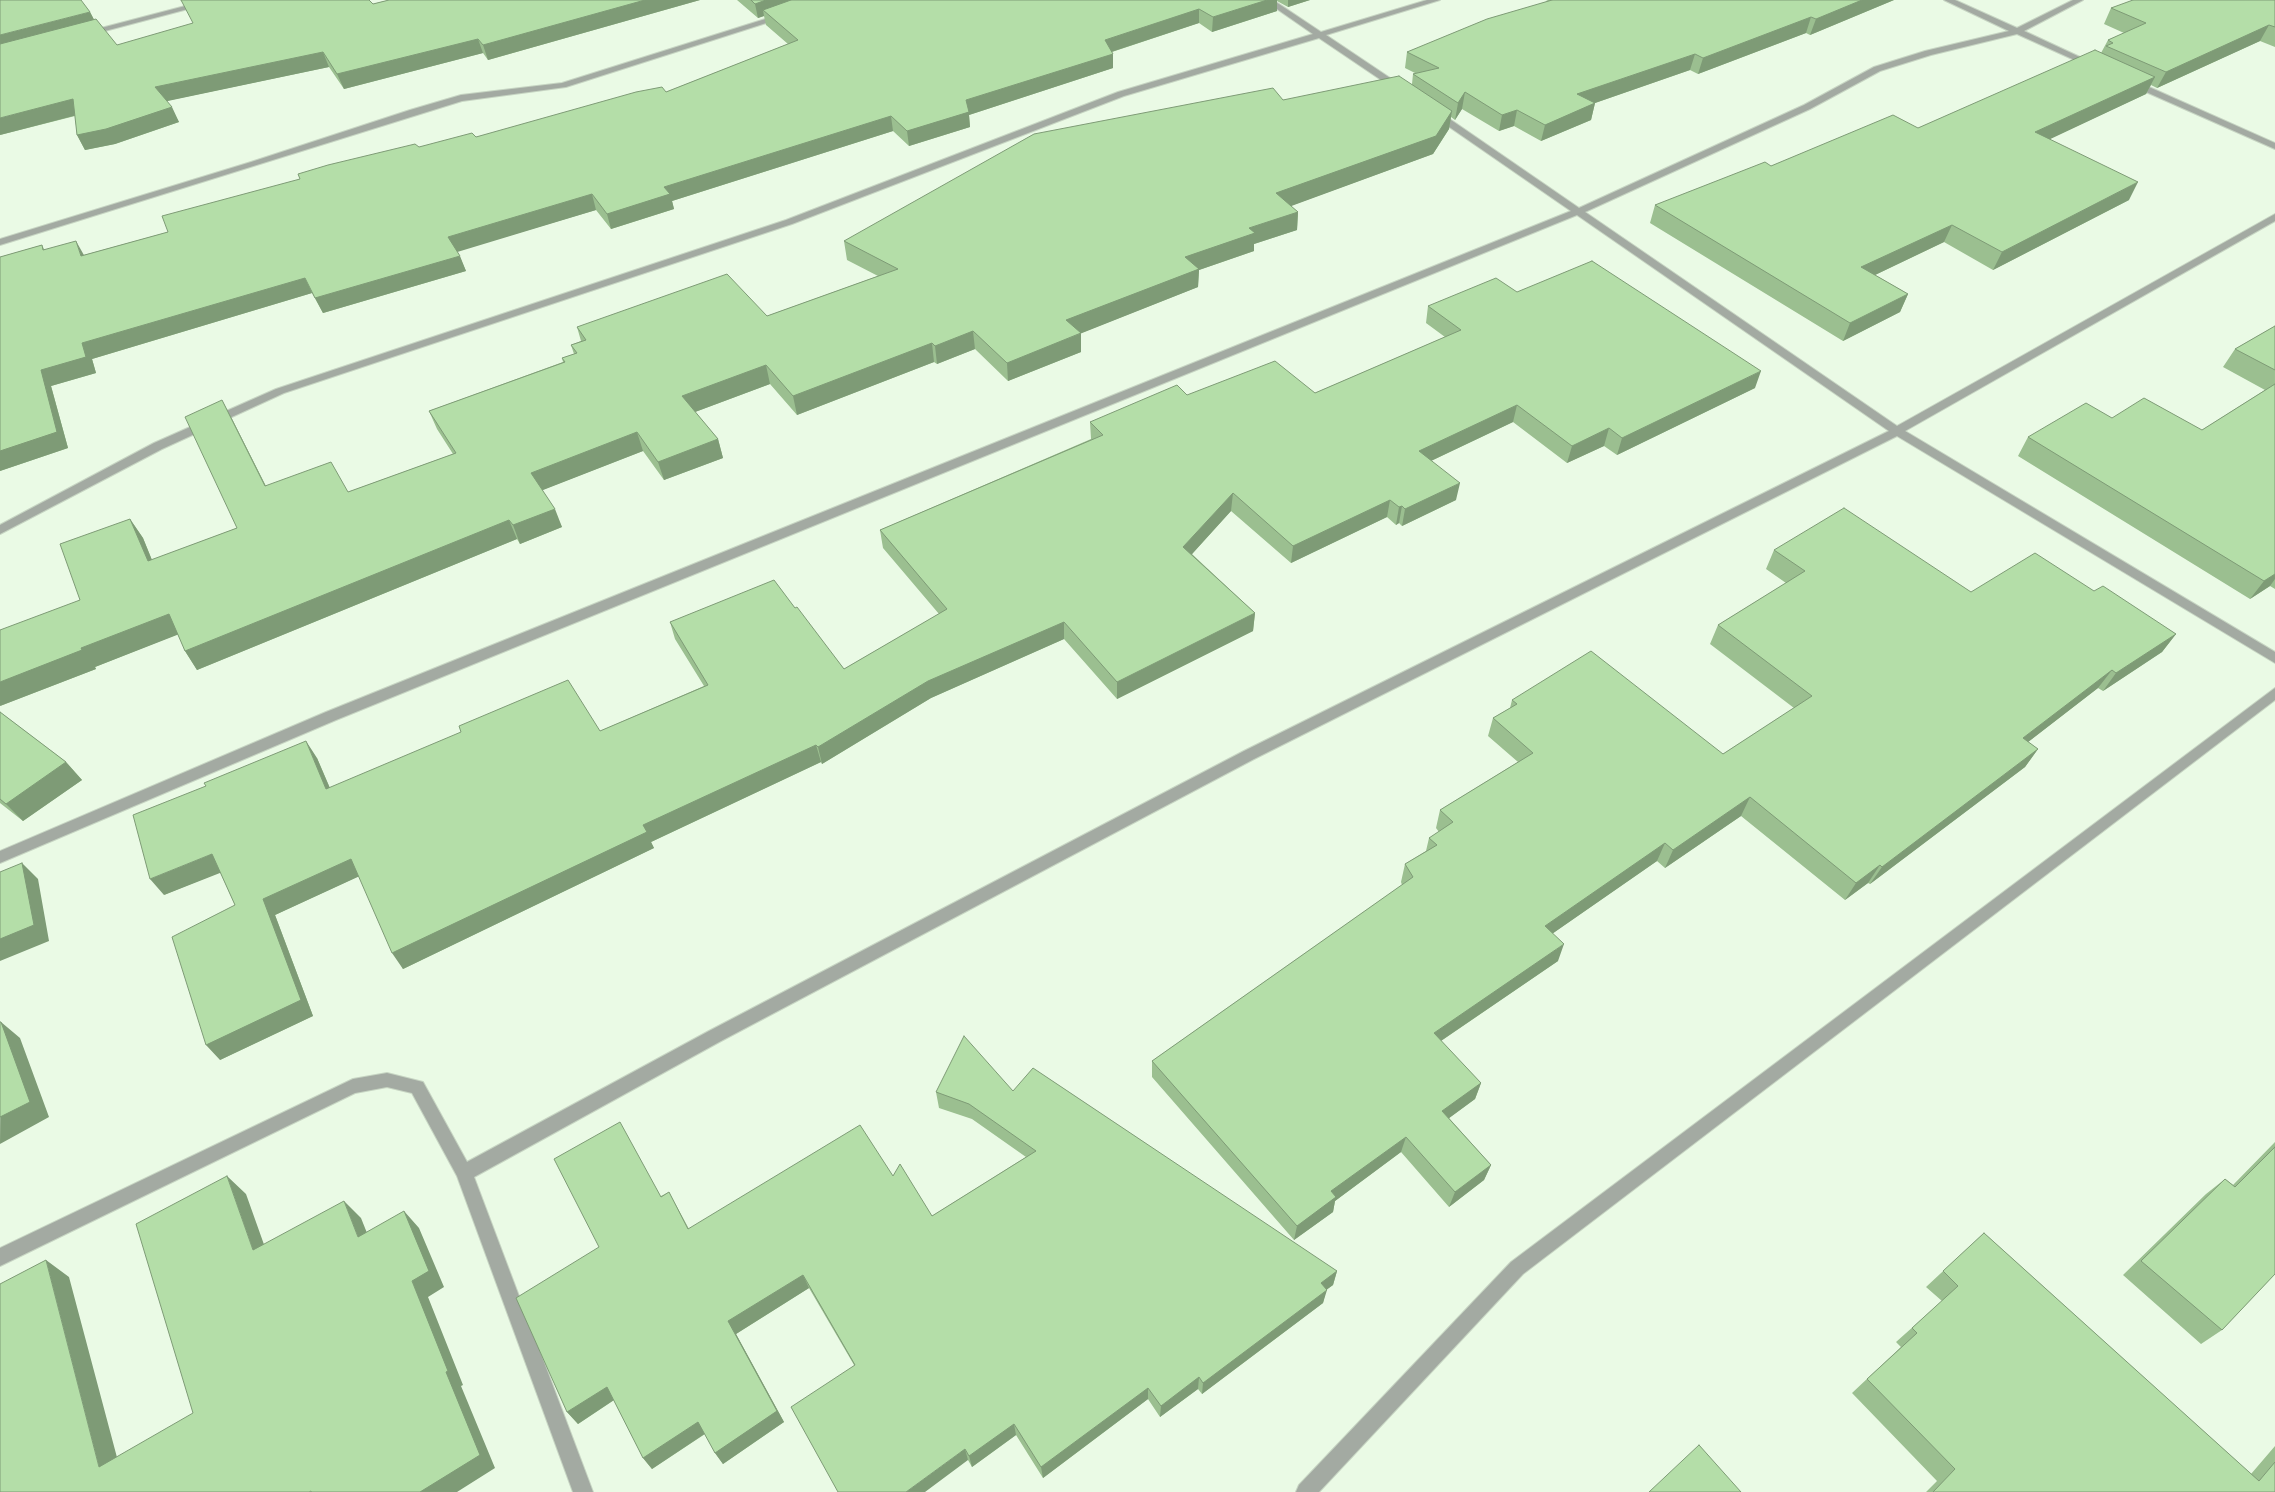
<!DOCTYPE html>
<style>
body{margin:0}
canvas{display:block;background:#eafae5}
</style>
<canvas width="2275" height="1492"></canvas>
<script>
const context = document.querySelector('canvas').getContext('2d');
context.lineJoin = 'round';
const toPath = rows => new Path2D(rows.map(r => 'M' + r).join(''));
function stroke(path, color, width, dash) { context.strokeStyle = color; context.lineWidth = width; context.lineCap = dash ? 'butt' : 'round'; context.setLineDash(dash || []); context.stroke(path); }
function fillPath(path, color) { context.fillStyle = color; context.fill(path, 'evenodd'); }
const minor = toPath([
 [208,0,222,0,86,36,82,33,208,0],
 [1264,0,1273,0,1321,32,1427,0,1440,0,1326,35,1402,86,1402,90,1396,90,1319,38,1124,96,792,224,284,393,162,449,0,534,0,525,154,443,276,389,786,220,1118,92,1313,34,1264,0],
 [1944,0,1955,0,2017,28,2073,0,2083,0,2024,31,2097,65,2090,67,2017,34,1931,55,1880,71,1810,109,1585,212,1897,426,2275,214,2275,221,1905,431,2275,652,2275,663,1897,436,1254,759,721,1041,474,1177,593,1492,573,1492,457,1176,412,1093,387,1087,355,1093,0,1266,0,1248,353,1079,387,1073,423,1082,467,1162,709,1031,1244,751,1889,431,1577,215,336,720,0,863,0,851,326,712,1571,211,1432,115,1432,111,1438,111,1579,208,1804,105,1874,67,1925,51,2009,31,1944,0],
 [778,15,785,17,566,87,462,101,0,245,0,239,251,162,410,110,461,95,562,83,778,15],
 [2131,79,2275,143,2275,149,2128,84,2127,82,2131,79],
 [2275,688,2275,700,1523,1274,1319,1492,1296,1492,1299,1485,1511,1262,2275,688]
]);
const wall = toPath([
 [389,0,700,0,488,60,483,53,344,89,329,67,166,101,179,122,115,144,85,150,77,135,75,116,0,135,90,12,94,20,117,45,373,4],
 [737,0,1310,0,1288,7,1277,1,1277,11,1212,32,1199,23,1112,52,1113,68,969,115,970,127,909,146,893,131,672,201,674,209,611,229,596,210,457,251,466,271,323,313,312,293,92,359,96,373,51,386,68,448,0,471,0,257,42,245,44,249,84,255,168,232,419,147,476,137,666,92,788,44,766,25,764,16,758,18],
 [1546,0,1894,0,1810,35,1806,33,1698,74,1690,70,1595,103,1591,120,1541,141,1514,126,1499,131,1462,109,1455,120,1451,117,1449,129,1433,154,1290,206,1298,212,1297,230,1254,244,1254,251,1199,270,1198,287,1081,333,1081,352,1008,381,975,349,937,364,934,362,797,415,770,384,695,412,718,439,723,458,664,480,643,451,542,490,562,527,520,544,517,539,197,670,185,651,178,634,95,667,96,669,0,706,80,600,130,519,143,538,152,560,237,528,222,400,232,419,266,486,348,492,453,454,437,429,429,411,563,362,562,358,574,354,571,345,581,341,577,327,767,316,878,276,847,260,844,241,1283,100,1412,84,1413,74,1415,73,1405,68,1407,52,1548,1],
 [2275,0,2275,47,2260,41,2157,88,2151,85,2146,94,2049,139,2129,200,1993,270,1944,242,1875,275,1908,294,1900,312,1843,341,1650,223,1655,205,1771,166,1918,128,2101,53,2108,40,2124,33,2104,24,2111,8],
 [1517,292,1755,388,1617,455,1604,446,1567,463,1513,422,1431,461,1456,500,1402,526,1399,523,1396,525,1387,517,1291,563,1231,511,1192,554,1255,613,1253,631,1117,699,1064,639,931,698,822,764,821,762,651,842,654,848,403,969,359,876,275,915,313,1016,220,1060,235,905,220,872,164,895,317,758,330,788,600,731,704,686,675,639,670,622,795,608,844,669,939,614,883,548,880,530,1091,439,1090,422,1187,395,1315,393,1445,337,1426,323,1428,306],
 [2275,326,2275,589,2270,586,2250,599,2018,456,2028,437,2112,418,2202,430,2265,390,2223,367,2235,349],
 [1774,550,1971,592,2094,591,2176,634,2162,652,2103,691,2098,688,2028,742,2038,749,2025,767,1870,884,1868,883,1845,900,1741,816,1665,868,1657,861,1553,933,1558,961,1441,1041,1481,1083,1475,1099,1449,1118,1491,1165,1484,1180,1449,1207,1401,1152,1335,1201,1333,1212,1294,1240,1152,1077,1152,1061,1402,885,1401,882,1405,864,1426,851,1429,838,1439,832,1436,828,1440,810,1518,762,1488,736,1493,718,1510,708,1512,700,1723,754,1794,708,1710,644,1718,625,1786,583,1766,569],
 [0,712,66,762,82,780,23,821,0,803],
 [1013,1091,1337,1271,1333,1285,1326,1290,1323,1303,1202,1394,1198,1389,1160,1417,1148,1399,1043,1478,1016,1435,972,1467,968,1460,854,1365,809,1288,736,1334,784,1422,723,1464,715,1453,705,1434,652,1469,643,1458,614,1400,578,1424,567,1412,599,1247,661,1196,669,1192,689,1229,893,1176,932,1216,1026,1157,972,1119,939,1108,936,1092],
 [2275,1142,2275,1274,2222,1330,2201,1344,2123,1275,2206,1194,2225,1179,2233,1185],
 [1984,1233,2251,1474,2275,1446,2275,1492,1926,1492,1937,1481,1852,1393,1901,1347,1896,1342,1942,1301,1926,1287]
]);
const shadedWall = toPath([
 [645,0,700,0,488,60,483,45],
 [766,0,815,0,763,10,764,16,758,18,755,4],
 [1267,0,1277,0,1277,11,1212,32,1213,17],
 [1288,0,1310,0,1288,7],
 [1862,0,1894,0,1810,35,1816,19],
 [1199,9,1199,23,1105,54,1105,40],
 [90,12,98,27,0,52,0,35],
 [1811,17,1806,33,1698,74,1703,58],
 [2269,25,2260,41,2157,88,2166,72],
 [478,39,483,53,344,89,337,74],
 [323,52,329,67,163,102,155,87],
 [1113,54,1113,68,969,115,970,127,909,146,907,131,966,100],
 [1695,54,1690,70,1595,103,1591,120,1541,141,1545,125,1577,94],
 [2155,77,2146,94,2027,150,2035,132],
 [1465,92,1462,109,1455,120,1458,103],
 [73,99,81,114,0,135,0,118],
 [172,107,179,122,115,144,85,150,77,135],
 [1517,110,1514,126,1499,131,1502,115],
 [1452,111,1449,129,1433,154,1275,212,1276,193],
 [891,116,893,131,672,201,674,209,611,229,607,214,664,187],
 [2138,182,2129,200,1993,270,2002,252],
 [592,194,596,210,454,253,448,237],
 [1298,212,1297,230,1254,244,1254,251,1199,270,1198,287,1067,339,1066,320,1185,257,1249,228],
 [1952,225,1944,242,1854,285,1861,267],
 [76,241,85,257,81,256],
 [460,256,466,271,323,313,315,298],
 [305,278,312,293,92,359,96,373,51,386,68,448,0,471,0,451,41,370,82,343],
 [1908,294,1900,312,1843,341,1850,323],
 [973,331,975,349,937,364,935,346],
 [1081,333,1081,352,1008,381,1007,363],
 [932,343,934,362,797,415,793,396],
 [766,365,770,384,687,415,682,396],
 [1761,371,1755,388,1617,455,1622,438],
 [222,400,232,419,275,505,265,486],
 [1517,405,1513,422,1416,468,1419,451],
 [1609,428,1604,446,1567,463,1572,446],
 [637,432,643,451,538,492,531,473],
 [718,439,723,458,664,480,658,462],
 [1460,483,1456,500,1402,526,1405,509],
 [1233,493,1231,511,1183,564,1183,547],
 [1390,500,1387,517,1291,563,1293,546],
 [1402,506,1399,523,1396,525,1399,507],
 [555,509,562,527,520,544,513,525],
 [130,519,143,538,160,580,148,561],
 [509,520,517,539,197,670,185,651],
 [2275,574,2275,579,2270,586,2250,599,2264,581],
 [1255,613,1253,631,1117,699,1117,682],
 [169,614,182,633,95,667,96,669,0,706,0,682,81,648],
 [1064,622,1064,639,931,698,822,764,818,747,928,681],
 [2176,634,2162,652,2103,691,2116,673],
 [2112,670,2098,688,2010,756,2023,738],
 [306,741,317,758,337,805,326,789],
 [816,745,821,762,651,842,654,848,403,969,392,953,643,825],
 [2038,749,2025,767,1870,884,1882,867],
 [66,762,82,780,23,821,6,804],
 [1750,797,1741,816,1665,868,1673,850],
 [1665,843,1657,861,1539,943,1545,926],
 [212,854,225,871,164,895,150,879],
 [351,859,362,875,275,915,313,1016,220,1060,206,1045,263,899],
 [22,863,38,879,49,941,0,961,0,939],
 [1880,865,1868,883,1845,900,1856,883],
 [1564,944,1558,961,1429,1049,1434,1033],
 [1,1022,20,1038,49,1117,0,1144],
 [1481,1083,1475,1099,1437,1127,1442,1111],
 [1406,1137,1401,1152,1335,1201,1333,1212,1294,1240,1297,1226,1331,1191],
 [1491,1165,1484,1180,1449,1207,1455,1192],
 [227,1176,246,1194,272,1267,253,1250],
 [344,1201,361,1218,375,1253,358,1237],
 [404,1211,419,1228,444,1287,428,1297,463,1385,461,1386,495,1468,457,1492,420,1492,446,1372,412,1281],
 [46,1260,69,1277,123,1480,99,1467],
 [1337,1271,1333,1285,1318,1296,1321,1283],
 [803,1275,809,1288,736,1334,784,1422,723,1464,715,1453,728,1321],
 [1327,1290,1323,1303,1202,1394,1203,1383],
 [1199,1377,1198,1389,1160,1417,1161,1406],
 [607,1387,617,1398,578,1424,567,1412],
 [1148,1388,1148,1399,1043,1478,1041,1467],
 [698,1422,706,1433,652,1469,643,1458],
 [1014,1424,1016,1435,972,1467,969,1456],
 [965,1449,968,1460,925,1492,906,1492]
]);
const building = toPath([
 [0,0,81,0,90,12,0,35,0,0],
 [181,0,369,0,373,4,389,0,645,0,483,45,478,39,337,74,323,52,155,87,172,107,106,129,77,135,73,99,0,118,0,44,96,19,117,45,193,23,181,0],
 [751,0,766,0,755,4,751,0],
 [791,0,1267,0,1213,17,1199,9,1105,40,1113,54,966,100,969,112,907,131,891,116,664,187,670,194,607,214,592,194,448,237,460,256,315,298,305,278,82,343,86,357,41,370,57,432,0,451,0,257,42,245,43,250,76,241,81,256,168,232,162,216,300,179,298,174,328,165,415,144,419,147,472,133,476,137,636,92,662,87,666,92,798,40,763,10,791,0],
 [1552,0,1862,0,1816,19,1811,17,1703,58,1695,54,1577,94,1595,103,1545,125,1517,110,1502,115,1465,92,1458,103,1413,74,1439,68,1407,52,1487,19,1552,0],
 [2133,0,2275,0,2275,27,2269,25,2166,72,2106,46,2113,43,2108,40,2146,23,2111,8,2133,0],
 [2095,50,2155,77,2035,132,2138,182,2002,252,1952,225,1861,267,1908,294,1850,323,1655,205,1765,162,1771,166,1893,115,1918,128,2095,50],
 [1399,76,1452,111,1436,136,1276,193,1298,212,1249,228,1255,233,1185,257,1199,269,1066,320,1081,333,1007,363,973,331,935,346,932,343,793,396,766,365,682,396,718,439,658,462,637,432,531,473,555,509,513,525,509,520,185,651,169,614,81,648,82,650,0,682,0,630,80,600,60,544,130,519,148,561,237,528,185,417,222,400,265,486,331,462,348,492,456,453,429,411,565,362,562,358,577,353,571,345,586,340,577,327,727,274,767,316,898,269,844,241,1034,134,1273,88,1283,100,1399,76],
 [1592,261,1761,371,1622,438,1609,428,1572,446,1517,405,1419,451,1460,483,1405,509,1402,506,1399,507,1390,500,1293,546,1233,493,1183,547,1255,613,1117,682,1064,622,928,681,818,747,816,745,643,825,647,832,392,953,351,859,263,899,301,1000,206,1045,172,937,235,905,212,854,150,879,133,815,206,786,204,783,306,741,326,789,461,732,459,726,568,680,600,731,708,685,670,622,774,580,795,608,797,607,844,669,947,609,880,530,1103,435,1090,422,1177,385,1187,395,1275,361,1315,393,1461,330,1428,306,1496,278,1517,292,1592,261],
 [2275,326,2275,370,2235,349,2275,326],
 [2275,384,2275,574,2264,581,2028,437,2086,403,2112,418,2144,398,2202,430,2275,384],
 [1844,508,1971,592,2035,553,2094,591,2103,586,2176,634,2116,673,2112,670,2023,738,2038,749,1882,867,1880,865,1856,883,1750,797,1673,850,1665,843,1545,926,1564,944,1434,1033,1481,1083,1442,1111,1491,1165,1455,1192,1406,1137,1331,1191,1336,1197,1297,1226,1152,1061,1413,877,1405,864,1437,845,1429,838,1453,822,1440,810,1533,753,1493,718,1517,704,1512,700,1591,651,1723,754,1812,696,1718,625,1805,571,1774,550,1844,508],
 [0,712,66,762,6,804,0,799,0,712],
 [22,863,34,925,0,939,0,872,22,863],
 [0,1022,1,1022,30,1102,0,1117,0,1022],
 [964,1036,1013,1091,1033,1068,1337,1271,1321,1283,1327,1290,1203,1383,1199,1377,1161,1406,1148,1388,1041,1467,1014,1424,969,1456,965,1449,906,1492,838,1492,791,1407,855,1365,803,1275,728,1321,777,1411,715,1453,698,1422,643,1458,607,1387,567,1412,516,1298,599,1247,554,1159,620,1122,661,1197,669,1192,688,1229,860,1125,893,1176,900,1164,932,1216,1036,1151,969,1104,936,1092,964,1036],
 [2275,1147,2275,1274,2222,1330,2141,1261,2225,1179,2235,1187,2275,1147],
 [227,1176,253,1250,344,1201,358,1237,404,1211,429,1271,412,1281,448,1371,446,1372,480,1455,420,1492,311,1492,311,1491,309,1492,0,1492,0,1284,46,1260,99,1467,193,1413,136,1224,227,1176],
 [1984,1233,2259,1481,2275,1462,2275,1492,1933,1492,1955,1469,1867,1379,1917,1333,1912,1328,1958,1286,1943,1271,1984,1233],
 [1699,1445,1741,1492,1649,1492,1699,1445]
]);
stroke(minor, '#c7d5c3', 2);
fillPath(minor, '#a3aaa2');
fillPath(wall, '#9bbf90');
fillPath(shadedWall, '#7e9b76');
fillPath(building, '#b4dea8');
stroke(building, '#7e9b76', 1);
</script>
